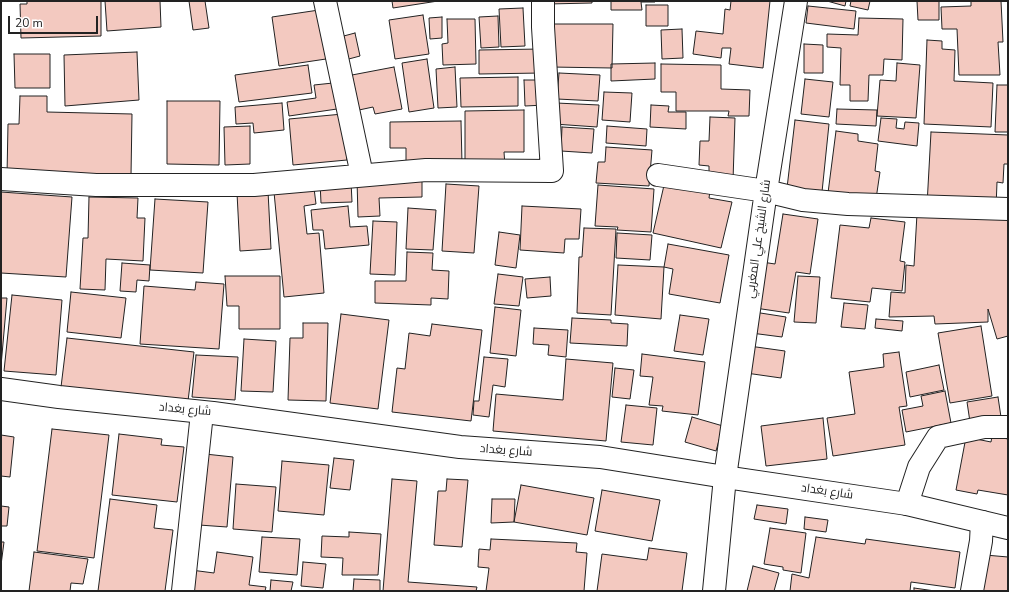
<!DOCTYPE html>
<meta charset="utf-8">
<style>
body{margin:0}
#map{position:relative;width:1009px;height:592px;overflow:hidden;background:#fff;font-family:"Nunito Sans",sans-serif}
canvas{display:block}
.frame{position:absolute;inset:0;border:2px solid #222;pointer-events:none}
.scale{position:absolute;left:8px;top:16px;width:90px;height:18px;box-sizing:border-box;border:2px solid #222;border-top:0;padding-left:5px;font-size:12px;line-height:14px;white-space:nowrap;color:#222;-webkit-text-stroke:3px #fff;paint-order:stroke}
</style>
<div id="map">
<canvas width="1009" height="592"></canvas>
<div class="frame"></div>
<div class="scale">20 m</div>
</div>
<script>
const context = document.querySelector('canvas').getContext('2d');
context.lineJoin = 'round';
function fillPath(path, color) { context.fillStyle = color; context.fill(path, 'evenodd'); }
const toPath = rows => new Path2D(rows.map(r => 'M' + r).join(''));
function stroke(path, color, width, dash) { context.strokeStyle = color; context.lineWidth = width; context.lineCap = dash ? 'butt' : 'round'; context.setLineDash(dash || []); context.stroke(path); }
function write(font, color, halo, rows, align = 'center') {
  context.font = font + ' "Nunito Sans",Cairo,sans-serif'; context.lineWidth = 3; context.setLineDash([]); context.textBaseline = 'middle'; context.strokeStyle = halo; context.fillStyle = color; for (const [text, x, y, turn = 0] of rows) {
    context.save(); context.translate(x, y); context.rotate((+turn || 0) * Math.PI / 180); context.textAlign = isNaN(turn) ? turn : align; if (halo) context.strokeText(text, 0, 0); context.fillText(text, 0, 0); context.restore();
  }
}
const building = toPath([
 [27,1,101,1,101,36,21,38,20,4,27,4,27,1],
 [105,1,160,1,161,27,107,31,105,1],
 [189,1,205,1,209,28,193,30,189,1],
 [392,1,438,1,393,8,392,1],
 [547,1,592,1,592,3,548,4,547,1],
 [611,1,655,1,655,2,641,2,642,10,611,10,611,1],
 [731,1,770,1,763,68,729,64,731,48,722,48,721,58,693,54,696,31,723,34,725,9,730,10,731,1],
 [827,1,846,1,845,6,827,1],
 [851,1,870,1,868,10,850,6,851,1],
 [917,1,939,1,939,20,918,20,917,1],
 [971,1,1001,1,1003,42,998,42,1000,75,959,75,957,29,942,29,941,7,971,6,971,1],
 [646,5,668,5,668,26,646,26,646,5],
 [808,6,856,11,854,29,806,23,808,6],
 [523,8,525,46,501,47,499,9,523,8],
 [319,10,326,59,279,66,272,17,319,10],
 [423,15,429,54,395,59,389,20,423,15],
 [498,16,499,47,481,48,479,17,498,16],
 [442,17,442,38,430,39,429,18,442,17],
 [859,18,903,19,902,60,884,59,883,75,869,75,868,101,850,101,850,85,840,85,841,48,827,47,827,34,858,35,859,18],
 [447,19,475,19,476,64,443,65,442,44,448,43,447,19],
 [553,24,613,24,612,68,551,67,553,24],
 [682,29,683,58,662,59,661,30,682,29],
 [355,33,360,56,345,60,340,37,355,33],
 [927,40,942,41,942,49,955,50,954,81,993,83,991,127,924,124,927,40],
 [804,44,823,45,823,73,804,73,804,44],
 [541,49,541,73,479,74,479,50,541,49],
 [137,52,139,100,65,106,64,55,137,52],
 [14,54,50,54,50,88,15,88,14,54],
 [427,59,434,108,409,112,402,63,427,59],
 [655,63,655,79,611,81,611,64,655,63],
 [897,63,920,65,916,118,877,116,880,80,896,81,897,63],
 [661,64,721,65,721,89,750,90,749,116,728,116,729,111,676,111,676,92,661,92,661,64],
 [308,65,312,93,239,102,235,75,308,65],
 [394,67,402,109,375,114,373,107,359,110,352,75,394,67],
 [455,67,457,107,438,108,436,69,455,67],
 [559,73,600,75,598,101,557,99,559,73],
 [518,77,518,106,461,107,460,78,518,77],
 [805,79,833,82,829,117,801,114,805,79],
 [524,80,544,80,545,105,525,106,524,80],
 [333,83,337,109,289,116,287,102,316,98,314,85,333,83],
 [997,85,1008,85,1008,132,995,132,997,85],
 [604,92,632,93,630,122,602,120,604,92],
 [20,96,47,96,47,112,132,114,131,176,7,175,8,124,19,124,20,96],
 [167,101,220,101,219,165,167,164,167,101],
 [282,103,284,130,254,133,253,123,236,124,235,107,282,103],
 [556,103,599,105,597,127,554,124,556,103],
 [651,105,669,106,668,112,686,112,686,129,650,127,651,105],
 [837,109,877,110,876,126,836,124,837,109],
 [524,110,524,152,504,152,505,166,465,166,465,111,524,110],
 [343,114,347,160,293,165,289,119,343,114],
 [710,117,735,118,733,181,709,180,709,166,699,165,700,141,709,141,710,117],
 [881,118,897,119,896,128,904,129,905,122,919,123,917,146,878,141,881,118],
 [795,120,829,124,822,192,787,188,795,120],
 [461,121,462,164,406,165,406,148,390,148,390,122,461,121],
 [250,126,250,164,225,165,224,127,250,126],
 [607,126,647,129,646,146,606,143,607,126],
 [562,127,594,129,592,153,561,151,562,127],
 [836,131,858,134,858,141,878,144,875,171,880,172,876,199,828,193,836,131],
 [931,132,1008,135,1008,164,1004,164,1003,183,997,182,996,208,927,205,931,132],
 [606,147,652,150,649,186,596,183,598,162,605,162,606,147],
 [422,177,422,197,379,198,380,216,358,217,357,179,422,177],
 [351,181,352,202,321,203,320,182,351,181],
 [665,181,710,191,709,198,732,202,721,248,653,233,665,181],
 [446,184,479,186,474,253,442,251,446,184],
 [598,185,654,189,651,232,617,230,618,227,595,226,598,185],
 [314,188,316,204,304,206,307,234,319,233,324,293,284,297,274,192,314,188],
 [268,191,271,249,240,251,237,193,268,191],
 [1,192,72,197,66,277,1,273,1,192],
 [89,197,138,198,137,218,145,218,143,261,106,259,105,290,80,289,83,238,88,238,89,197],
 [155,199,208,202,203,273,150,270,155,199],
 [348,206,350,227,367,226,369,245,325,249,323,230,313,230,311,210,348,206],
 [522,206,581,209,579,239,565,239,564,253,520,250,522,206],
 [408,208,436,210,433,250,406,249,408,208],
 [783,214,818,219,810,274,796,272,789,313,755,308,762,262,775,264,783,214],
 [917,214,1008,219,1008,336,997,339,988,309,988,322,935,324,934,316,889,317,891,292,905,293,906,265,914,266,917,214],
 [871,218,905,222,900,261,905,262,902,291,872,288,870,302,831,298,840,225,869,228,871,218],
 [373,221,397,222,395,275,370,274,373,221],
 [584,228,616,229,611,315,577,313,579,257,582,257,584,228],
 [499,232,520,235,516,268,495,265,499,232],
 [617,233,652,235,650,260,616,258,617,233],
 [668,244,729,255,720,303,669,294,673,269,664,267,668,244],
 [407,252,433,253,432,270,449,271,448,299,431,298,431,305,375,303,375,281,406,281,407,252],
 [122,263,150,265,149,281,137,280,136,292,120,291,122,263],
 [618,265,664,267,661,319,615,315,618,265],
 [498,274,523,277,519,306,494,304,498,274],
 [225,276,280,276,280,329,239,329,239,306,227,306,225,276],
 [798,276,820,277,816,323,794,322,798,276],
 [550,277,551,296,527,298,525,279,550,277],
 [196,282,224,284,219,349,140,344,144,286,195,290,196,282],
 [71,292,126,298,121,338,67,332,71,292],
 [12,295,62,300,56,375,4,371,12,295],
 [1,298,7,298,1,366,1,298],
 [844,303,868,305,865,329,841,327,844,303],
 [495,307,521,310,516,356,490,353,495,307],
 [754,312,786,317,782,337,751,333,754,312],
 [341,314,389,320,378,409,330,403,341,314],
 [680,315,709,319,703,355,674,351,680,315],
 [572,318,611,320,611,323,628,324,627,346,570,343,572,318],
 [876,319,903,321,902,331,875,328,876,319],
 [303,323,328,323,326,401,288,400,290,338,303,338,303,323],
 [432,324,482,330,471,421,392,412,397,368,405,369,409,333,430,336,432,324],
 [981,326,992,396,950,403,938,333,981,326],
 [534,328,568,330,566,357,548,355,549,345,533,344,534,328],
 [67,338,194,352,188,401,61,387,67,338],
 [244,339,276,341,273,392,241,391,244,339],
 [749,346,785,351,781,378,746,373,749,346],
 [899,352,907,406,899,407,905,445,833,456,827,418,855,414,849,372,884,367,883,354,899,352],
 [642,354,705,362,698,415,662,411,663,406,649,405,653,377,640,376,642,354],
 [196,355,238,357,235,400,192,397,196,355],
 [484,357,508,359,505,387,493,385,489,417,473,415,474,401,479,401,484,357],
 [566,359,613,363,606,441,493,431,496,394,563,400,566,359],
 [939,365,944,390,910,397,906,372,939,365],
 [615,368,634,370,630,399,612,397,615,368],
 [945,391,951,423,906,432,902,410,923,406,921,396,945,391],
 [998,397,1001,417,970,422,967,402,998,397],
 [626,405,657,408,653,445,621,442,626,405],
 [692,417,723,426,716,451,685,442,692,417],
 [823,418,827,459,766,466,761,426,823,418],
 [52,429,109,435,94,558,37,551,52,429],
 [119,434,162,439,161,445,184,447,177,502,112,495,119,434],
 [1,435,14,437,10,477,1,476,1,435],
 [992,436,1008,439,1008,495,978,490,977,494,956,490,966,437,991,442,992,436],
 [205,454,233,457,227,527,199,525,205,454],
 [334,458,354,460,350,490,330,488,334,458],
 [282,461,329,465,324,515,278,511,282,461],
 [392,479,417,481,408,582,477,587,476,591,383,591,392,479],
 [447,479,468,480,462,547,434,545,438,491,446,491,447,479],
 [236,484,276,487,272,532,233,529,236,484],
 [521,485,594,498,587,535,514,522,521,485],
 [602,490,660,500,652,541,595,531,602,490],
 [110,499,157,505,154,528,173,530,165,591,98,591,110,499],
 [492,499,515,499,514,522,491,523,492,499],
 [757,505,788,509,786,524,754,519,757,505],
 [1,506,9,507,7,526,1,526,1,506],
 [805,517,828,520,826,532,804,529,805,517],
 [770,528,806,533,801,573,783,570,783,567,764,564,770,528],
 [349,532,381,534,378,575,342,575,343,558,321,557,322,536,349,537,349,532],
 [262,537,300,539,297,575,259,572,262,537],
 [816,537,865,544,866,539,960,552,955,588,911,582,910,591,790,591,792,574,809,578,816,537],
 [491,539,577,543,576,552,587,553,584,591,486,591,489,568,478,567,479,549,490,550,491,539],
 [1,542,4,542,1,565,1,542],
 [649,548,687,553,682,591,597,591,602,554,647,560,649,548],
 [34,552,88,559,83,584,71,583,70,591,29,591,34,552],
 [217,552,253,557,249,585,266,587,265,591,188,591,191,570,214,573,217,552],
 [985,555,1008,557,1008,591,982,591,985,555],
 [303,562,326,564,323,588,301,586,303,562],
 [753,566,779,573,774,591,747,591,753,566],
 [354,579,380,580,380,591,353,591,354,579],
 [271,580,293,582,291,591,270,591,271,580],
 [914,588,935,591,914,591,914,588]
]);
const minor = toPath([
 [325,1,362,175],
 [658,175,766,191,803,200,848,204,1008,209],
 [1,179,96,185,254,185,426,170,552,171,543,27,543,1],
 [907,504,919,467,938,437,984,427,1008,427],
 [183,591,202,413],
 [714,591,725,477,766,191,796,1],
 [972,591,981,541,982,522]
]);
const major = toPath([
 [1,389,59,397,213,413,460,447,600,457,725,477,907,504,1008,528]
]);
const streetNames = [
 ["شارع الشيخ علي المغربي",759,239,-82],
 ["شارع بغداد",185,410,5],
 ["شارع بغداد",506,451,4],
 ["شارع بغداد",827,492,8]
];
fillPath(building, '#f3c9c0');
stroke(building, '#222', 1);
stroke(minor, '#222', 24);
stroke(major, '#222', 24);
stroke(minor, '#fff', 22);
stroke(major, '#fff', 22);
write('12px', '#222', '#fff', streetNames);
</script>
